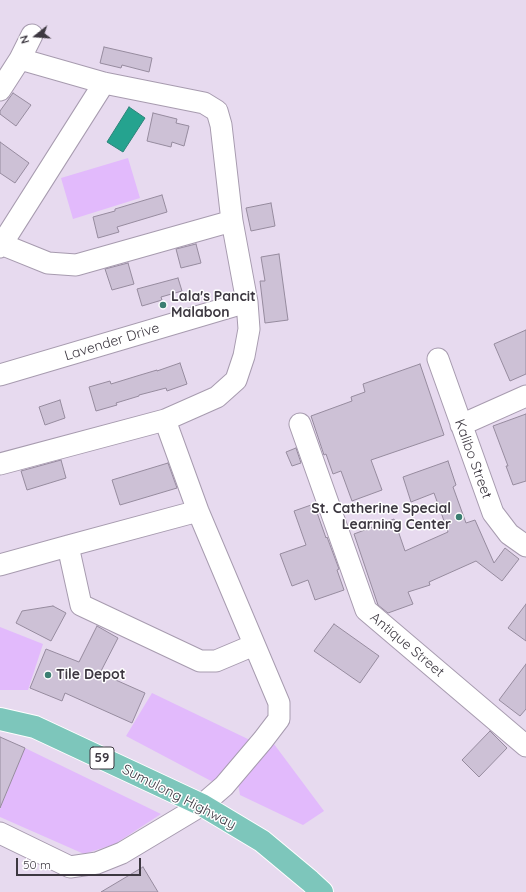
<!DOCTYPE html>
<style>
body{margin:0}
#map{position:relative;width:526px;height:892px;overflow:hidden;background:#e7daef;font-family:Quicksand,sans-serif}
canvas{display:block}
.north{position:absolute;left:16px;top:16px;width:40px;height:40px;-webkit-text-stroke:3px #fff;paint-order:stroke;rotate:253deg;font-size:11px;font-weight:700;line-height:16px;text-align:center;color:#3d3841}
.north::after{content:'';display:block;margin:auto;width:14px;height:18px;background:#3d3841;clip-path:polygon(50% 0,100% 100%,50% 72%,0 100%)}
.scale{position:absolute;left:16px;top:858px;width:125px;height:18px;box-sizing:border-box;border:2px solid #3d3841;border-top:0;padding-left:5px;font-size:12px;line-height:14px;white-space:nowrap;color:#3d3841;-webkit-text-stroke:3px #fff;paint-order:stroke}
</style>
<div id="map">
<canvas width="526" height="892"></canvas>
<div class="north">N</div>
<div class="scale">50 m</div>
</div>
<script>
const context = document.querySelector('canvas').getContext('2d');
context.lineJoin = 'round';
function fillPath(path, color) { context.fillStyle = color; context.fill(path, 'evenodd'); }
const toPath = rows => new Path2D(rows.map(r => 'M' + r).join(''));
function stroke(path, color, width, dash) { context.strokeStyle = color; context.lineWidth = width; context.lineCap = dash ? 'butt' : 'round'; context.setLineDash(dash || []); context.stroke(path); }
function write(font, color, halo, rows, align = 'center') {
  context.font = font + ' Quicksand,sans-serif'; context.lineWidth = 3; context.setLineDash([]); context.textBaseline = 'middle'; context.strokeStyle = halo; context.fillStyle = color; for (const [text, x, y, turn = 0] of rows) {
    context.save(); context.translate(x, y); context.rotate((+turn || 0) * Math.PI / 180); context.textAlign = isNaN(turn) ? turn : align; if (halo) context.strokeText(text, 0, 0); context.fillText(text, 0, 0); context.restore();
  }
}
const green = toPath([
 [128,158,140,198,73,219,61,178],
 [0,627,43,644,28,690,0,690],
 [152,693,252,741,223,777,213,782,126,736],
 [274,744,324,811,303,825,240,795,238,784,267,748],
 [25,748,161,814,115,844,84,854,0,817,0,809]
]);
const water = toPath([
 [129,107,145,118,123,152,107,142,129,107]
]);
const building = toPath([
 [104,47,152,58,149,72,122,65,121,68,100,63,104,47],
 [13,93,31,105,16,126,0,114,0,111,13,93],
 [153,113,177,119,176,123,189,126,184,146,172,142,171,147,147,141,153,113],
 [0,142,29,163,15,183,0,173,0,142],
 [162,195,167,212,117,227,119,232,98,238,93,217,115,211,115,209,162,195],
 [271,203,275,226,251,231,246,208,271,203],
 [196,244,201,263,181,268,176,249,196,244],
 [279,254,288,320,265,323,260,281,265,281,261,257,279,254],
 [128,263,134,284,112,290,105,269,128,263],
 [178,278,182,291,161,297,162,300,142,306,137,289,178,278],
 [526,330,526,374,510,381,494,344,526,330],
 [180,363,187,384,167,391,166,388,139,395,139,396,116,403,117,405,96,411,89,387,110,381,111,384,137,376,157,370,157,371,180,363],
 [420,364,444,435,371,460,382,490,352,501,341,471,333,474,326,454,324,455,311,416,352,401,351,397,365,392,363,384,420,364],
 [60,400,65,418,45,425,39,407,60,400],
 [526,414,526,481,513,485,506,466,508,466,493,426,526,414],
 [296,448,301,463,292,466,286,452,296,448],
 [61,460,66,478,27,490,21,471,61,460],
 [448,461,456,485,453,487,466,523,475,520,494,563,505,548,519,559,502,581,476,561,429,582,430,585,408,592,413,604,388,613,378,605,354,534,394,519,405,551,448,532,434,493,411,502,403,477,448,461],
 [168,463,177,488,120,505,112,480,168,463],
 [314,504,326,538,327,537,339,569,337,570,344,590,315,600,308,580,292,586,280,554,306,545,294,511,314,504],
 [526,604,526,641,508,628,526,604],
 [53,606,66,613,51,641,16,623,22,611,53,606],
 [334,624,379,656,360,683,314,651,334,624],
 [97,626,118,638,100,673,145,693,132,723,65,693,62,701,30,688,46,649,79,662,97,626],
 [526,664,526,709,520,716,499,700,526,664],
 [490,731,507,748,479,777,462,760,490,731],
 [0,737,25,748,0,808,0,737],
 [143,867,158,892,101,892,143,867]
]);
const minor = toPath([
 [0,90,20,59,32,35],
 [1,244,48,263,76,265,232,221],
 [0,247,104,83],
 [438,359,493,513,509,534,526,546],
 [0,375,247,302],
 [300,424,366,610,526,746],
 [461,425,526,396],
 [0,464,165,420,217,397,236,380,244,356,249,329,247,302,232,221,221,125,217,111,204,103,104,83,20,59],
 [68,546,81,605,200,661,216,661,254,645],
 [0,565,68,546,198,511],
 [0,833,70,867,97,863,122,853,202,805,224,786,263,740,279,719,279,703,198,511,165,420]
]);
const major = toPath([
 [0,719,35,727,202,805,262,841,310,881,322,892]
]);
const markers = [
 [163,305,4,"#3b7e71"],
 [459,517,4,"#3b7e71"],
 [48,675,4,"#3b7e71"]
];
const shields = [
 [102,758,24]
];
const shieldNames = [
 ["59",102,758]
];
const poiNames = [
 ["Lala's Pancit",171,297],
 ["Malabon",171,313],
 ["St. Catherine Special",451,509,"right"],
 ["Learning Center",451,525,"right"],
 ["Tile Depot",56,675]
];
const streetNames = [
 ["Lavender Drive",112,342,-17],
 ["Kalibo Street",473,459,70],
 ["Antique Street",407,645,40],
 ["Sumulong Highway",179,797,27]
];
fillPath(green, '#e2bafc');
fillPath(water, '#25a38f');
stroke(water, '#2c8378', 1);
fillPath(building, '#cdc1d6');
stroke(building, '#968b9e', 1);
stroke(minor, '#a79baf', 23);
stroke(major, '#fff', 24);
stroke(minor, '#fff', 21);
stroke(major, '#7dc6bb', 22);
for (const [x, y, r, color] of markers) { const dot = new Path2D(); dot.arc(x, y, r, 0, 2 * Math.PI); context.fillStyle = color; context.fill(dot); stroke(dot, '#fff', 1.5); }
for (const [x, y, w] of shields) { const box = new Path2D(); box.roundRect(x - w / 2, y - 11, w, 22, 3); context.fillStyle = '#fff'; context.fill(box); stroke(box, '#3d3841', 1); }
write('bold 13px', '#3d3841', null, shieldNames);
write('bold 14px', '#3d3841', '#fff', poiNames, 'left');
write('14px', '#3d3841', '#fff', streetNames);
</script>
